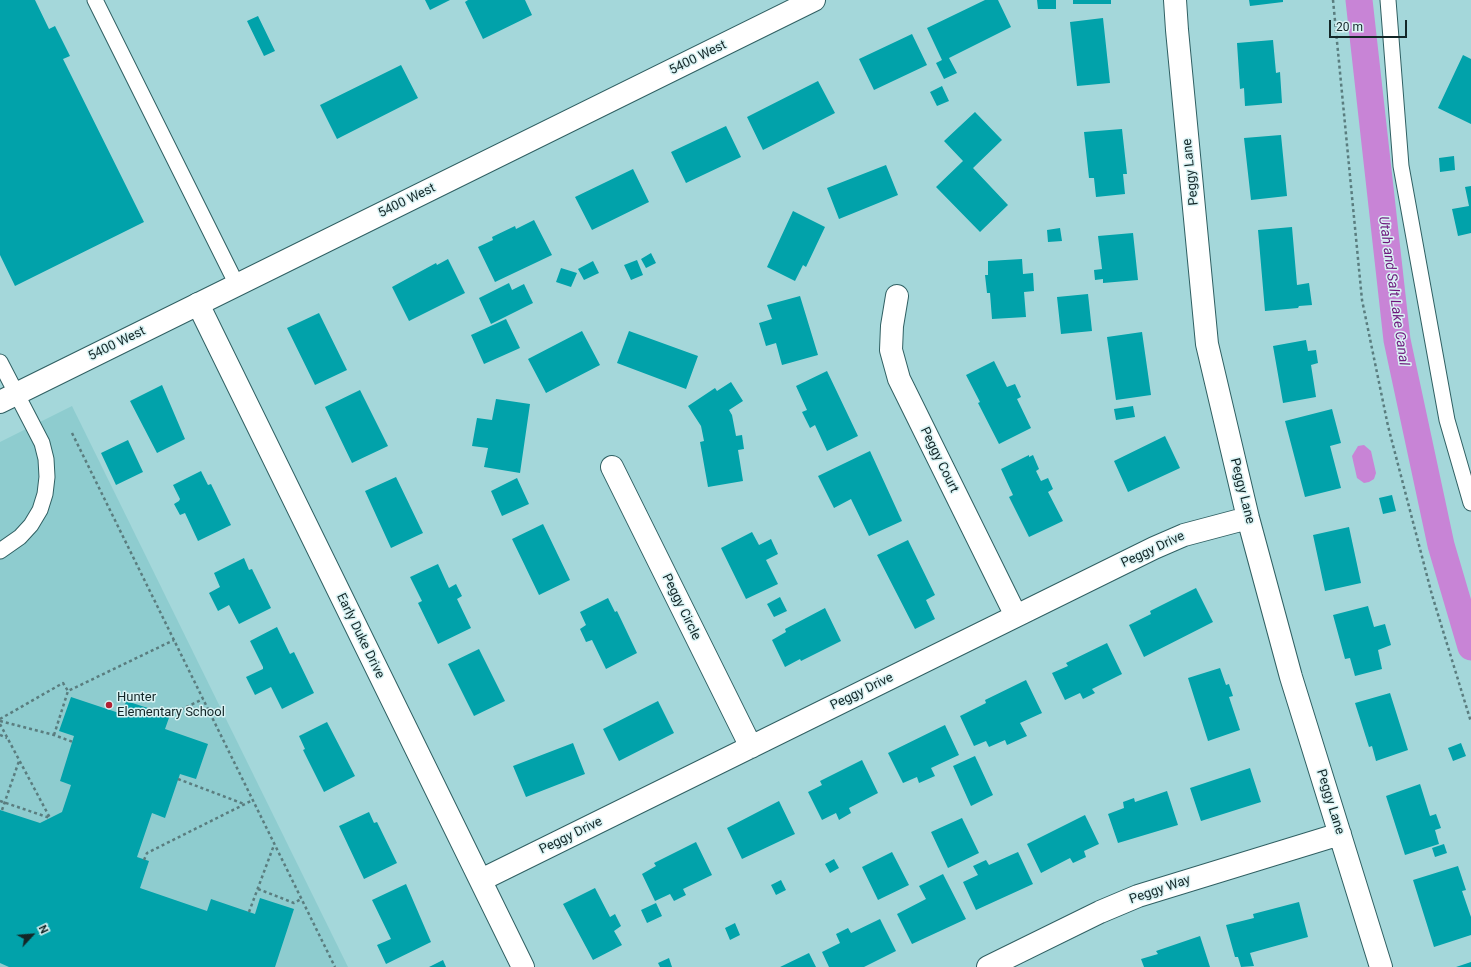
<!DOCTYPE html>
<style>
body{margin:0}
#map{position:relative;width:1471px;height:967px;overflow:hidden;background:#a4d7da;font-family:Roboto,sans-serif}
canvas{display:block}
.north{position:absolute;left:12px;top:915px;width:40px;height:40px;-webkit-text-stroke:3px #daf3f4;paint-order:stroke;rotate:64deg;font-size:11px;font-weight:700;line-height:16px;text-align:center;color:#132728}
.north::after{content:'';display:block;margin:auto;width:14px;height:18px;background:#132728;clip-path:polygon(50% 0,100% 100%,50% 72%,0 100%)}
.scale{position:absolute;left:1329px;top:20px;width:78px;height:18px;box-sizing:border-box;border:2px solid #132728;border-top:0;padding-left:5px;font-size:12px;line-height:14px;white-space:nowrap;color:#132728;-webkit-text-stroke:3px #daf3f4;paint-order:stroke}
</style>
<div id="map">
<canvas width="1471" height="967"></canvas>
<div class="north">N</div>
<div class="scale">20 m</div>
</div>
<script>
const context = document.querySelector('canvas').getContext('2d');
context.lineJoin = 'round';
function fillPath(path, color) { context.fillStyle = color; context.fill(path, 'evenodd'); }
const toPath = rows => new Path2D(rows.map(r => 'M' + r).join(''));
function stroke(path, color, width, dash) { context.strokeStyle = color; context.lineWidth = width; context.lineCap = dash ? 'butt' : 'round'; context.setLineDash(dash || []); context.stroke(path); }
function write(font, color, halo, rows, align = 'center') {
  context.font = font + ' Roboto,sans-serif'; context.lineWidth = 3; context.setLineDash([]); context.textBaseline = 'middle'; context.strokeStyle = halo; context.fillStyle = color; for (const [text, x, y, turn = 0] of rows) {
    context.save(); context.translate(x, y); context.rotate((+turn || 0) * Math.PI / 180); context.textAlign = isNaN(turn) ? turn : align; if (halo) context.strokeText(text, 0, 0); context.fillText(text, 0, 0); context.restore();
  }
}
const built = toPath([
 [72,406,348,967,0,967,0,442]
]);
const water = toPath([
 [1364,445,1371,451,1376,473,1374,479,1369,482,1364,483,1357,478,1352,456,1358,446]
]);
const canal = toPath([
 [1359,0,1397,340,1441,545,1471,647]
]);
const building = toPath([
 [0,0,35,0,49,29,55,26,70,56,63,59,144,222,15,286,0,255],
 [425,0,450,0,430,10],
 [468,0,525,0,532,15,483,39,465,2],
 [985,0,998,0,1011,27,949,58,957,73,944,79,936,63,942,60,927,28],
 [1037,0,1056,0,1056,9,1038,9],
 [1073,0,1111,0,1111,4,1073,4],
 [1249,0,1283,0,1283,2,1250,6],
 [258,16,275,51,264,56,247,21],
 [1103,18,1110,83,1077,86,1070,22],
 [912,34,927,65,874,90,859,59],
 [1273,40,1276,73,1280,72,1282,103,1245,106,1244,88,1240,89,1237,43],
 [1463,55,1471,59,1471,124,1438,108],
 [401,65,418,98,337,139,320,105],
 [818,81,835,113,763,150,747,117],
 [942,86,949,101,937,106,930,92],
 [975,112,1002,140,973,168,1008,205,980,232,936,187,963,161,944,141],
 [726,126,741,157,686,183,671,152],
 [1122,129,1127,174,1123,174,1125,194,1096,197,1094,178,1089,178,1084,132],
 [1281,135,1287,196,1251,200,1244,138],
 [1454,156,1455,170,1440,172,1439,158],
 [886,165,898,195,839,219,827,188],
 [633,169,649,202,592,230,575,197],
 [1471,186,1471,233,1458,236,1452,209,1469,206,1465,187],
 [793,211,825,227,806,267,803,265,795,281,767,267],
 [534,220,552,255,495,282,478,247,493,240,492,237,515,226,516,229],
 [1292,227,1297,285,1309,283,1312,305,1299,306,1298,308,1265,311,1258,230],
 [1060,228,1062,241,1048,242,1047,230],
 [1133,233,1138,280,1103,283,1103,279,1095,280,1094,270,1102,269,1098,236],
 [651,253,656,263,646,268,641,259],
 [448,259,465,293,409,321,392,287,436,263,437,265],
 [1022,259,1023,274,1033,273,1034,291,1024,292,1026,317,992,319,990,293,987,293,985,275,988,275,988,261],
 [637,260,643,275,631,280,624,265],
 [593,261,599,273,584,280,578,269],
 [561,268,577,273,571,287,556,282],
 [509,283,512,290,524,284,533,303,491,324,479,298],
 [1088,294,1092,331,1061,334,1057,297],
 [800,296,818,355,782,365,776,343,766,346,759,323,772,319,767,305],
 [319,313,347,370,315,385,287,328],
 [506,319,520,348,484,364,471,335],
 [582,331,600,365,546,393,528,359],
 [629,331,698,356,686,389,617,363],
 [1142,332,1151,395,1116,400,1107,337],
 [1306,340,1308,351,1316,350,1318,363,1311,365,1316,397,1283,403,1273,346],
 [994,361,1007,387,1015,384,1021,397,1017,399,1031,428,999,444,978,403,980,402,966,375],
 [827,371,858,436,827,451,815,425,810,428,802,412,807,410,796,386],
 [731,382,743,401,729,410,732,415,736,436,742,435,744,449,738,450,743,481,708,487,700,442,704,441,701,426,688,406,715,388,717,391],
 [162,385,185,439,157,453,130,401],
 [360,390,388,446,352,463,325,407],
 [496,399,530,404,520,473,484,467,488,448,472,446,477,418,492,420],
 [1133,406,1135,417,1116,420,1114,409],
 [1332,409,1341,443,1330,446,1341,488,1305,497,1285,421],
 [1165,436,1180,468,1128,492,1114,461],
 [128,440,143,472,116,485,101,453],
 [870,451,902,521,869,536,851,499,834,508,818,476],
 [1029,455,1029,457,1033,455,1039,469,1036,471,1041,481,1048,478,1053,489,1048,492,1063,521,1029,537,1009,497,1013,495,1001,469],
 [201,471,208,485,211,484,231,525,198,541,185,513,180,515,174,504,179,501,180,499,173,485],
 [396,477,423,533,391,548,365,491],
 [517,478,529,504,502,516,491,491],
 [1392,495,1396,511,1383,514,1379,498],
 [543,524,570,580,539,595,512,539],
 [1349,527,1361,583,1325,591,1313,535],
 [752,532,759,545,771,539,778,554,766,560,778,584,746,599,721,548],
 [908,540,935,595,926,600,935,619,915,629,877,555],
 [244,558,249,570,252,569,271,608,239,624,229,605,218,611,209,593,220,587,214,573],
 [438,564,449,588,456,584,462,596,457,599,471,628,438,644,418,603,422,601,410,577],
 [1196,588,1213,622,1144,657,1129,625,1151,614,1150,611],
 [780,597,787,611,774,617,767,604],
 [608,598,615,612,617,611,637,653,606,669,592,640,586,642,580,629,586,625,580,612],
 [1368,606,1374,627,1385,624,1391,645,1378,650,1382,669,1355,676,1350,658,1345,659,1333,615],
 [825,608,841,641,801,661,800,659,785,667,772,640,786,632,785,629],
 [277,627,290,654,294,652,314,693,282,709,271,687,255,695,246,677,263,669,263,667,250,641],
 [1107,643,1122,674,1092,689,1095,693,1083,699,1080,693,1065,700,1052,673,1068,666,1066,663],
 [479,649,505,701,474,716,448,664],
 [1220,668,1226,685,1229,684,1233,696,1229,697,1240,730,1208,741,1188,678],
 [1026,680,1042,713,1020,723,1027,736,1007,745,1005,740,989,747,986,741,974,746,960,716,986,703,985,700],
 [1390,693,1408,750,1376,761,1372,746,1369,747,1355,703],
 [71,697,122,714,126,701,170,715,165,729,208,744,196,779,180,774,165,818,152,813,137,857,149,861,140,888,207,911,211,899,255,914,260,898,294,909,275,967,9,967,0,963,0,810,40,823,62,812,71,785,60,781,74,736,59,731],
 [658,701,674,733,619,761,603,729],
 [327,722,355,776,324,792,303,750,305,749,299,736],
 [945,725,959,755,931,768,935,776,919,783,917,777,903,783,888,753],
 [573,743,585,774,526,797,513,766],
 [1461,743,1466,756,1453,761,1448,748],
 [975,756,993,795,971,806,953,766],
 [862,760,878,793,849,808,851,813,839,820,836,813,822,820,808,792,822,785,820,781],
 [1250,768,1261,802,1201,821,1190,788],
 [1420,784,1430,816,1436,814,1441,828,1435,830,1439,844,1405,855,1386,796],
 [1167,791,1178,825,1118,843,1108,814,1124,808,1123,802,1134,798,1135,802],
 [779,801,795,834,742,859,727,828],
 [369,812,374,823,377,822,397,863,364,879,339,826],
 [1085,815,1099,844,1084,851,1086,857,1073,863,1070,858,1041,873,1027,844],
 [962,818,979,853,948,868,931,832],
 [696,842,712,875,683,889,686,895,674,901,670,894,655,901,642,874,656,866,654,863],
 [1444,844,1447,853,1435,857,1432,848],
 [892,852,909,885,878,900,862,867],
 [1018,852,1033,884,976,910,963,882,978,875,973,866,986,860,989,865],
 [834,859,839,868,830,873,825,864],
 [1458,866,1466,890,1462,891,1471,917,1471,935,1434,947,1413,880],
 [943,874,966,919,912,944,897,914,926,899,919,886],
 [781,880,786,890,776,895,771,885],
 [406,884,431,942,386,964,377,945,391,939,372,900],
 [595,888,610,917,615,914,621,926,614,931,622,945,593,960,563,904],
 [1299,902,1308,937,1250,953,1254,966,1241,967,1238,957,1235,957,1226,925,1254,918,1253,914],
 [656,903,662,916,647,923,641,910],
 [880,919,896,951,864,967,829,967,822,952,840,943,836,934,848,928,851,933],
 [735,923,740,935,730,940,725,928],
 [1200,936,1210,967,1144,967,1141,959,1158,954,1156,951],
 [809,953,816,967,780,967],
 [669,958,672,967,660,967,658,963],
 [443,960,446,967,429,967],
 [1471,962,1471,967,1456,967]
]);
const path = toPath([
 [1333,0,1362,300,1388,426,1432,595,1471,722],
 [72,433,335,967],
 [170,715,203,699],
 [0,719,63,683,68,691],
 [0,721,54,735,73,742],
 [0,724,50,818],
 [0,735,7,738],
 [54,735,68,691,174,640],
 [178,779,244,804],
 [0,801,50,818],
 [2,810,19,761],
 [144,860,147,853,253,800],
 [258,889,294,903,301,899],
 [249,912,274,845]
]);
const lane = toPath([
 [95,0,237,285],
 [1388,0,1401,166,1447,420,1471,503],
 [0,362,42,443,46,459,47,477,45,494,40,510,31,525,20,537,0,551]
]);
const street = toPath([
 [1175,0,1177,30,1207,344,1248,518,1291,677,1381,967],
 [897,296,892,326,891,350,899,379,1016,616],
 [198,304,523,967],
 [612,467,751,747],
 [481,880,1154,548,1184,535,1248,518],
 [988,967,1100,912,1138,896,1340,834]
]);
const secondary = toPath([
 [0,402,814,0]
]);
const markers = [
 [109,705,4,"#b21f32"]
];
const streetNames = [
 ["5400 West",698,58,-26],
 ["Peggy Lane",1191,172,-96],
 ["5400 West",407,201,-26],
 ["5400 West",117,344,-26],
 ["Peggy Court",939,460,64],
 ["Peggy Lane",1242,491,76],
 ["Peggy Drive",1153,550,-25],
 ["Peggy Circle",681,607,64],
 ["Early Duke Drive",360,636,64],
 ["Peggy Drive",862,692,-26],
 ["Peggy Lane",1330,802,73],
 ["Peggy Drive",571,836,-26],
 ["Peggy Way",1160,890,-19]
];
const poiNames = [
 ["Hunter",117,698],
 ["Elementary School",117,713]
];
const waterNames = [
 ["Utah and Salt Lake Canal",1393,291,82]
];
fillPath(built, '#8ecccf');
fillPath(water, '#c884d6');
stroke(canal, '#c884d6', 27);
fillPath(building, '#01a2aa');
stroke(lane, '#306063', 17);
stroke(street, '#306063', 24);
stroke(secondary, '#306063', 24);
stroke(path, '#5a7d7f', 2.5, [3, 3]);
stroke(lane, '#fff', 15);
stroke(street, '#fff', 22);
stroke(secondary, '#fff', 22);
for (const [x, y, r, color] of markers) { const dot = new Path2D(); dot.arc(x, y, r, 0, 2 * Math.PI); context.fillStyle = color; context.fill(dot); stroke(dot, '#daf3f4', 1.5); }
write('13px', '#132728', '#daf3f4', streetNames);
write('13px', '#132728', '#daf3f4', poiNames, 'left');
write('italic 14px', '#6d187d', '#daf3f4', waterNames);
</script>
